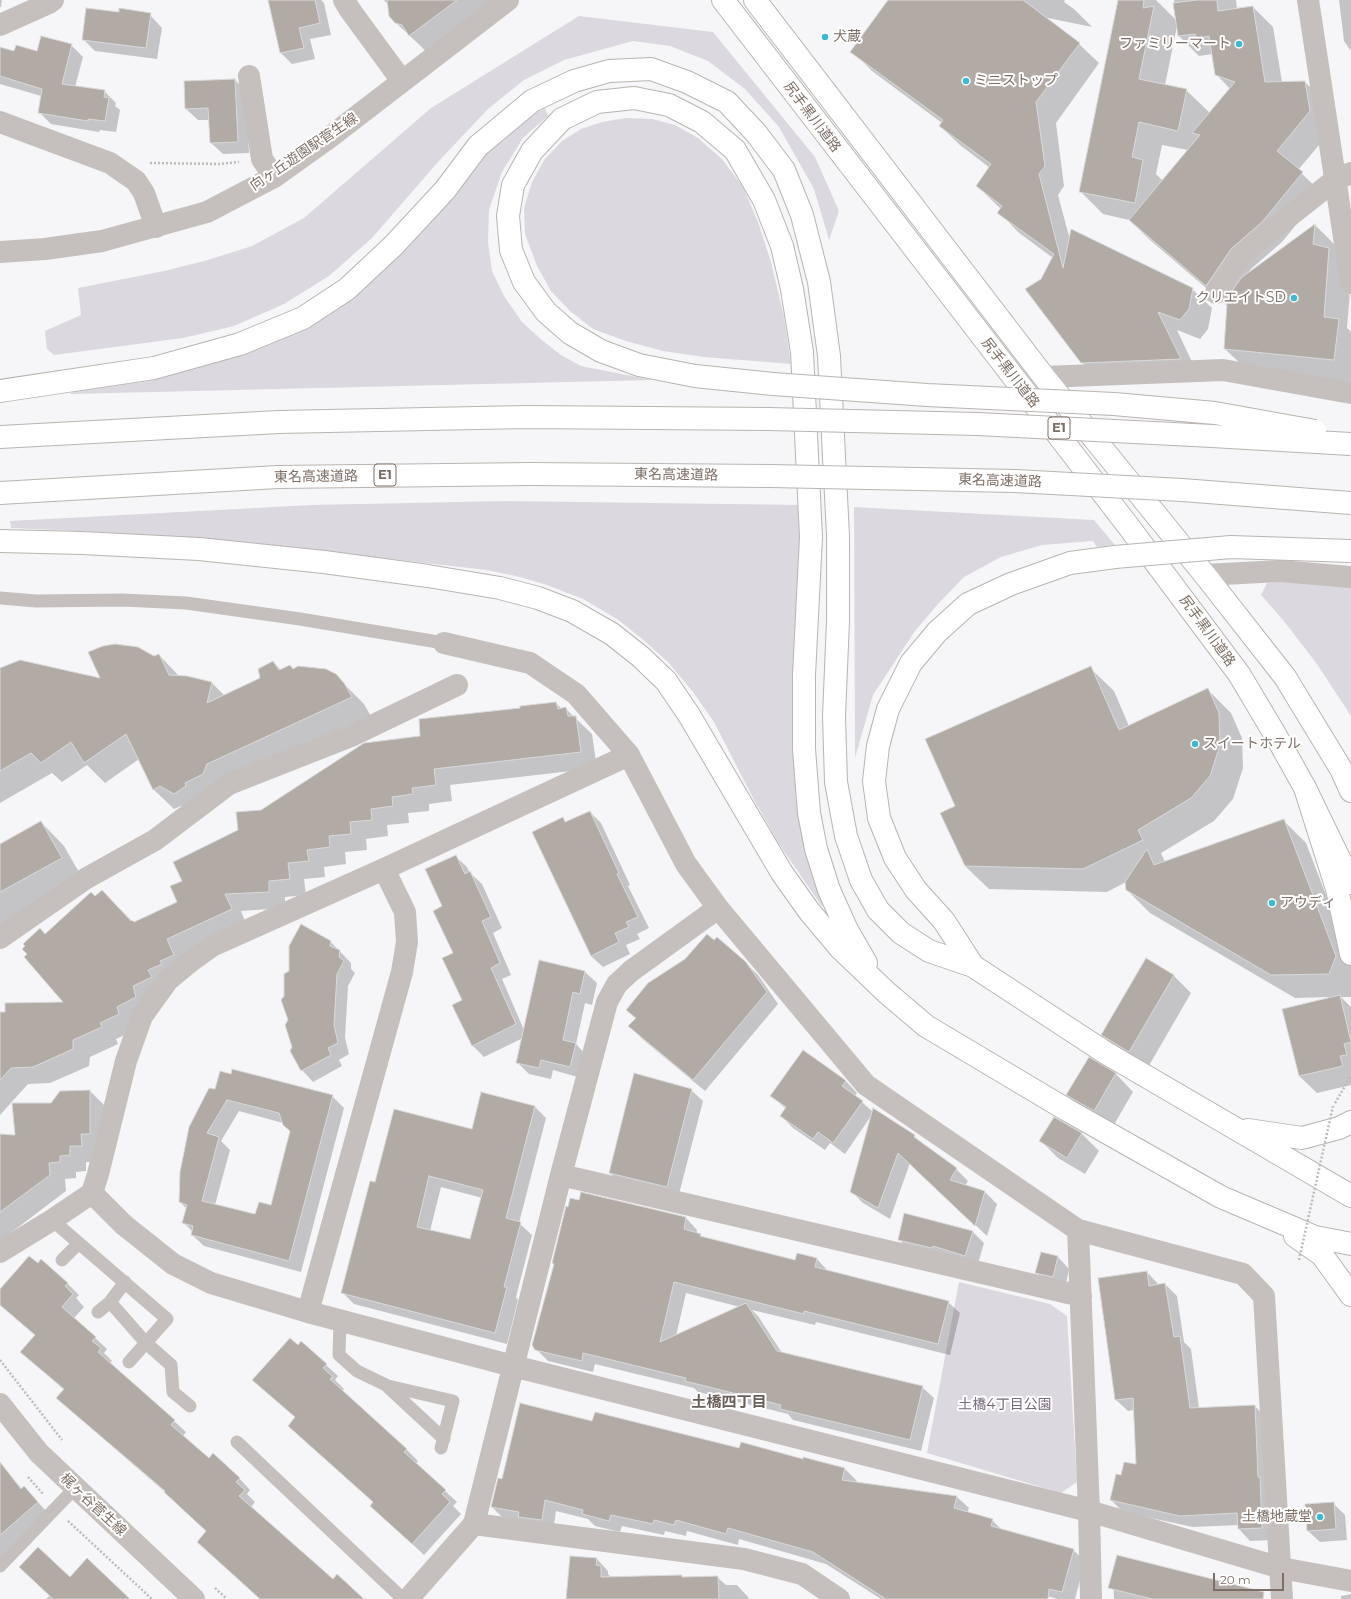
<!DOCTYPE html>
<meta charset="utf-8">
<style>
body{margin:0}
#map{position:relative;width:1351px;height:1599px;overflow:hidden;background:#f6f6f8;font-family:Montserrat,sans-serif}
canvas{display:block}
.scale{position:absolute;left:1213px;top:1573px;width:71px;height:18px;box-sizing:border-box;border:2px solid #7e6f66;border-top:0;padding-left:5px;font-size:12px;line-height:14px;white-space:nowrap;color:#7e6f66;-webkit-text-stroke:3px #fff;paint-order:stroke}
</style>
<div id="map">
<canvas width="1351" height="1599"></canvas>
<div class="scale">20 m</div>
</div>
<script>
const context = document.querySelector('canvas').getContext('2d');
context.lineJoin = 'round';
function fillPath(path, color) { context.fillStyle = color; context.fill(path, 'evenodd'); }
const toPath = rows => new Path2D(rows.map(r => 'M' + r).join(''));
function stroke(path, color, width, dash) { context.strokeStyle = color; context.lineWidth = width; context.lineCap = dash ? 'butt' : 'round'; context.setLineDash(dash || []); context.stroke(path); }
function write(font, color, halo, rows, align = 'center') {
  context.font = font + ' Montserrat,"Noto Sans JP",sans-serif'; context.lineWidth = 4; context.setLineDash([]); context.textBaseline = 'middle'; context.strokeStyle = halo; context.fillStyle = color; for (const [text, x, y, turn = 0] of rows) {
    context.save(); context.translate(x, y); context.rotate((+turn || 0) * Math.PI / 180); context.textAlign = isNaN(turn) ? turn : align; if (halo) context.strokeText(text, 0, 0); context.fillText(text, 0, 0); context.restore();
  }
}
const green = toPath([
 [579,16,713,32,815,157,839,211,829,240,814,189,779,127,745,89,708,61,670,46,633,41,564,60,524,80,488,109,438,162,372,238,329,276,284,304,234,326,183,338,54,355,47,349,45,331,81,315,78,288,164,271,208,260,252,246,304,218,431,108],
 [545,108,548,116,523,138,502,172,489,210,488,242,492,271,504,296,522,322,543,341,561,355,581,366,652,380,71,394,71,389,281,337,513,127],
 [626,118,652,119,675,125,698,138,722,159,743,187,758,222,771,262,784,317,791,364,704,357,663,351,626,341,593,329,570,311,551,291,537,266,525,234,524,208,532,182,544,160,562,141,581,129,602,122],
 [505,501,802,505,809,850,823,908,779,844,753,798,714,722,693,692,668,662,641,638,617,619,583,599,547,585,516,576,486,570,246,542,119,533,11,528,10,521,312,505],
 [854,507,1094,520,1115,545,1097,547,1093,541,1042,545,1001,557,964,577,938,604,915,631,873,695,855,758],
 [1276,582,1351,584,1351,716,1317,664,1283,620,1261,595,1267,583],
 [959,1282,1050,1304,1067,1316,1077,1482,1061,1493,927,1453]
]);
const shadow = toPath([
 [0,0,2,0,1,7,0,7],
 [269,0,321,0,324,3,331,35,310,39,315,59,292,64,280,52],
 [384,0,502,0,429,54,393,20,389,6],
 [889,0,1065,0,1064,2,1074,9,1092,27,1043,17,1079,44,1099,63,1056,123,1064,186,1058,195,1070,240,1192,289,1212,308,1208,329,1200,339,1177,330,1200,379,1102,382,1082,362,1042,280,1053,258,1018,232,999,212,1001,209,977,186,990,168,960,145,940,126,942,123,872,71,852,51],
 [1119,0,1156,0,1177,21,1174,0,1236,0,1237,9,1253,7,1273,27,1282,82,1305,82,1325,102,1330,132,1298,170,1322,193,1282,242,1251,269,1246,275,1315,225,1338,248,1351,280,1347,328,1351,332,1351,383,1249,372,1225,349,1228,302,1226,305,1150,240,1129,220,1103,214,1080,191],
 [1177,26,1179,36,1199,56,1213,54,1216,74,1230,89,1210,113,1186,90,1165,85],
 [1162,145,1188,150,1163,181,1156,174],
 [1339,0,1351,0,1351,51,1344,41],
 [151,16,162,28,157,59,95,51,83,39],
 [71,45,83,57,75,87,104,91,116,103,115,106,120,110,116,132,100,130,99,132,51,124,39,112,41,96,0,84,0,48,14,53,37,53],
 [235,80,246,91,249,153,223,154,211,143,210,120,198,120,186,109],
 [159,655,180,677,212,683,225,696,262,678,273,662,281,670,293,670,335,675,364,704,372,718,195,814,181,806,174,809,153,789,139,759,105,783,87,765,62,782,52,773,0,803,0,669,101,679],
 [1090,668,1114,691,1129,726,1208,690,1231,713,1242,738,1243,768,1233,799,1214,821,1161,853,1165,862,1283,820,1306,843,1351,960,1351,997,1341,997,1351,1007,1351,1085,1317,1093,1299,1076,1330,997,1295,998,1150,913,1127,890,1126,882,1107,892,989,889,965,866,956,806],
 [556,703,562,709,565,708,592,734,597,768,450,785,452,801,429,804,429,811,408,813,409,823,387,825,388,836,366,839,367,850,345,852,346,864,324,867,325,877,304,879,306,895,285,897,285,908,241,911,247,926,183,956,135,1030,116,1039,118,1044,90,1057,89,1066,50,1083,28,1084,0,1115,0,1023,66,1003,45,935,102,891,134,923,178,903,183,881,262,811,421,737,522,709],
 [590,812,601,823,630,885,628,886,649,928,637,934,640,939,626,945,630,954,603,967,591,956,563,819,567,823],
 [41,822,64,846,84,881,0,928,0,845],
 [455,856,467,867,469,872,482,884,502,928,493,933,511,975,502,979,524,1030,540,961,585,972,597,983,592,1005,585,1003,576,1044,587,1056,581,1078,553,1070,551,1079,529,1074,517,1062,523,1038,484,1057,472,1045,444,907],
 [330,941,351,963,351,969,355,973,348,986,345,1038,349,1054,339,1060,342,1066,313,1082,302,1070],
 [746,963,758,975,778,1004,705,1091,641,1038,630,1026,636,1019,627,1010],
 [1173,975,1191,993,1147,1069,1120,1052,1103,1035],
 [1089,1058,1116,1074,1133,1092,1112,1128,1085,1112,1068,1095],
 [844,1079,857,1093,855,1096,873,1112,873,1110,914,1136,923,1144,956,1169,968,1181,965,1186,985,1192,997,1204,987,1236,910,1163,890,1219,863,1203,851,1191,871,1116,845,1154,830,1143,825,1150,793,1128,781,1116,786,1109,772,1096],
 [210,1089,332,1096,344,1108,301,1272,204,1246,192,1235,193,1232,183,1222,187,1209,180,1202],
 [239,1111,283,1123,291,1131,272,1206,256,1216,215,1205,230,1150,221,1141],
 [691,1090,703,1101,678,1198,622,1185,610,1173],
 [90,1091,106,1107,98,1162,86,1162,86,1171,76,1172,76,1178,65,1179,66,1191,0,1241,0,1135,16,1136,51,1104],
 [535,1107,546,1118,519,1223,532,1235,516,1297,518,1300,507,1344,354,1304,342,1292,376,1184,472,1130],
 [441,1187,482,1198,471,1241,430,1231],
 [1081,1133,1099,1151,1085,1174,1058,1158,1041,1141],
 [686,1218,697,1230,696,1234,703,1238,796,1261,817,1259,828,1271,948,1302,960,1313,950,1355,816,1322,815,1325,752,1310,758,1316,782,1353,922,1387,934,1398,921,1451,793,1420,788,1414,698,1392,694,1388,595,1364,593,1372,548,1361,536,1349],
 [686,1293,740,1307,676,1336],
 [973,1232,984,1243,977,1267,910,1251,899,1239],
 [1042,1253,1058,1257,1069,1269,1065,1288,1048,1284,1036,1272],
 [38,1265,67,1283,79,1295,76,1298,84,1307,74,1318,107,1349,104,1353,112,1361,110,1363,186,1432,183,1436,209,1460,239,1478,250,1490,247,1494,255,1502,251,1507,333,1580,362,1599,260,1599,207,1532,165,1492,69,1409,64,1390,22,1352,36,1336,0,1305,0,1291],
 [1147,1272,1159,1285,1165,1284,1177,1296,1184,1342,1191,1349,1199,1408,1255,1406,1266,1418,1273,1540,1250,1541,1239,1529,1239,1525,1193,1527,1123,1512,1111,1500,1121,1477,1137,1466,1134,1410,1128,1411,1116,1400],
 [301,1342,338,1376,335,1380,344,1389,342,1391,406,1449,418,1461,416,1464,457,1502,453,1506,461,1514,424,1555,371,1506,374,1503,296,1418,265,1391],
 [593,1422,804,1460,804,1458,845,1469,857,1481,856,1483,957,1497,969,1508,967,1513,992,1520,1003,1531,1073,1550,1085,1561,1075,1599,1058,1599,1011,1587,1009,1599,881,1599,826,1564,739,1539,738,1545,687,1531,686,1536,665,1531,664,1535,622,1526,620,1532,595,1526,588,1519,556,1511,553,1531,504,1519,492,1507,503,1480],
 [0,1463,22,1489,24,1487,49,1514,0,1559],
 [1333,1503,1345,1515,1347,1540,1320,1542,1308,1531],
 [597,1559,608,1571,608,1574,612,1578,717,1577,726,1585,737,1585,748,1597,749,1599,567,1599],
 [1113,1570,1257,1599,1114,1599],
 [70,1578,130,1599,46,1599],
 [1351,1594,1351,1599,1341,1599,1341,1596]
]);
const building = toPath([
 [268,0,315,0,320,23,299,28,304,48,280,53,268,0],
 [387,0,457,0,409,36,402,25,395,23,389,16,387,0],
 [888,0,1023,0,1080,43,1036,102,1045,166,1039,174,1063,268,1071,229,1193,288,1189,309,1180,320,1158,312,1181,359,1081,363,1025,289,1041,279,1054,254,997,213,1002,206,976,186,991,164,939,126,943,120,850,52,888,0],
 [1118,0,1144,0,1143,8,1154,6,1139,79,1187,89,1178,131,1139,122,1132,157,1143,160,1135,203,1079,192,1118,0],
 [1197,0,1217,0,1218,11,1253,6,1265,82,1305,81,1310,111,1277,151,1303,172,1262,222,1231,249,1206,286,1129,220,1200,135,1192,133,1235,82,1215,75,1209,36,1197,38,1195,34,1178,36,1173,3,1197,0],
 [86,8,119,12,119,8,151,13,146,48,82,40,86,8],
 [41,36,72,44,62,84,105,90,104,97,109,98,105,121,88,119,88,121,38,113,42,89,0,76,0,47,14,51,16,45,37,51,41,36],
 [235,79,238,142,210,143,208,108,185,109,184,81,235,79],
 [1315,224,1313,244,1329,248,1324,317,1339,319,1334,360,1224,349,1227,303,1225,301,1241,278,1315,224],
 [115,644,138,647,154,656,159,654,169,675,187,676,212,682,207,703,260,678,258,669,273,661,279,670,290,665,293,669,298,666,326,669,336,674,344,683,352,697,207,764,203,774,185,783,186,786,174,794,160,786,153,790,126,734,84,763,71,742,41,763,31,753,0,771,0,668,20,660,100,678,88,652,103,646,115,644],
 [1091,666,1119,730,1208,688,1219,713,1220,745,1210,776,1191,798,1138,830,1143,840,1083,869,965,866,940,813,955,806,925,739,1091,666],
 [556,702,558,709,566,707,568,716,576,716,581,752,434,769,436,785,412,788,413,794,392,797,393,806,371,809,372,820,350,822,351,834,329,836,330,847,307,850,309,861,288,863,290,879,269,881,269,892,225,894,232,909,167,939,174,955,160,961,162,964,148,970,152,977,133,986,136,997,117,1007,119,1014,100,1023,102,1027,73,1040,73,1049,33,1067,11,1068,0,1080,0,1012,5,1012,5,1003,63,1002,24,957,27,954,22,949,25,946,23,944,40,928,45,934,91,892,95,896,102,890,131,921,132,920,134,922,177,902,170,886,182,881,173,862,238,830,236,812,261,810,364,743,420,736,419,719,520,708,520,706,556,702],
 [590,811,619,873,617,874,638,917,626,922,629,927,615,933,619,942,591,956,532,832,563,817,565,822,590,811],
 [1284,819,1336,956,1329,974,1271,975,1126,890,1125,882,1147,849,1154,865,1284,819],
 [41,821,62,858,0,892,0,844,41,821],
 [456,855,465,874,470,871,491,917,482,921,500,963,491,968,516,1024,472,1046,452,1005,462,1000,442,958,453,953,433,911,442,906,425,869,456,855],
 [301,924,331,941,330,946,340,950,339,957,344,961,337,974,334,1025,338,1043,328,1048,331,1055,301,1071,290,1051,292,1047,285,1025,288,1020,281,1000,284,996,284,974,289,971,289,946,301,924],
 [707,934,714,940,717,937,746,962,767,992,693,1080,628,1026,636,1018,626,1010,648,983,685,959,707,934],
 [1146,958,1174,975,1129,1052,1101,1035,1146,958],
 [539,960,585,971,580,994,573,992,563,1040,576,1043,570,1067,541,1060,539,1068,516,1063,539,960],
 [1340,995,1351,1042,1344,1044,1347,1055,1340,1056,1343,1066,1299,1076,1282,1009,1340,995],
 [803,1050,844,1079,846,1081,842,1086,863,1101,833,1143,818,1132,813,1139,780,1116,786,1107,770,1096,803,1050],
 [1089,1057,1116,1073,1094,1111,1066,1095,1089,1057],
 [232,1069,333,1095,289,1261,191,1235,193,1226,182,1223,187,1205,179,1202,180,1172,189,1127,209,1088,215,1089,220,1071,231,1074,232,1069],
 [227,1100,279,1113,283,1125,290,1131,271,1205,259,1202,255,1214,202,1201,219,1137,207,1133,227,1100],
 [634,1073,692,1089,667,1187,609,1173,634,1073],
 [90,1090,90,1134,81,1134,82,1146,70,1146,70,1155,60,1156,60,1162,49,1163,50,1175,0,1212,0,1134,15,1135,12,1103,51,1103,60,1091,90,1090],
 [481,1092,535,1106,506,1218,521,1222,504,1287,507,1287,495,1333,341,1293,370,1181,375,1182,394,1109,472,1129,481,1092],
 [429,1176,483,1190,470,1239,417,1227,429,1176],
 [873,1108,915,1135,914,1137,957,1168,950,1180,985,1191,975,1226,898,1153,878,1208,850,1192,873,1108],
 [1054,1117,1082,1133,1067,1158,1039,1141,1054,1117],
 [581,1192,686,1217,684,1229,701,1234,700,1236,795,1260,797,1253,817,1258,815,1267,949,1301,938,1344,804,1311,804,1314,674,1282,660,1342,746,1303,777,1351,923,1386,910,1440,780,1409,781,1405,685,1381,686,1378,583,1353,582,1361,535,1350,532,1345,554,1264,552,1263,566,1206,568,1207,570,1198,579,1200,581,1192],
 [904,1213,973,1231,965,1256,933,1246,932,1248,898,1240,904,1213],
 [1041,1252,1058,1256,1053,1277,1035,1273,1041,1252],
 [29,1256,38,1263,41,1259,68,1283,65,1286,73,1294,62,1307,96,1337,92,1341,101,1348,98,1352,175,1420,171,1425,209,1458,213,1453,240,1478,236,1482,245,1490,239,1496,324,1571,333,1579,337,1574,364,1599,260,1599,197,1542,206,1531,164,1492,165,1491,56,1398,64,1389,20,1352,35,1335,0,1305,0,1289,29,1256],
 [1147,1271,1149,1286,1165,1283,1174,1337,1180,1336,1190,1408,1255,1405,1258,1477,1260,1477,1262,1528,1238,1529,1237,1513,1180,1516,1110,1500,1116,1474,1121,1475,1124,1462,1136,1464,1133,1398,1115,1400,1098,1278,1147,1271],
 [290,1338,298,1345,301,1341,327,1364,323,1368,333,1377,330,1379,407,1449,404,1452,446,1490,442,1494,450,1502,412,1544,370,1506,373,1502,288,1426,295,1417,252,1380,290,1338],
 [520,1403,592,1421,595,1412,739,1448,741,1442,803,1459,803,1457,845,1468,842,1480,957,1496,954,1508,993,1519,991,1526,1074,1549,1062,1592,1049,1589,1048,1599,886,1599,813,1552,728,1528,726,1534,676,1520,674,1525,654,1520,653,1524,611,1515,609,1521,582,1514,583,1510,545,1500,542,1520,518,1517,519,1512,491,1507,498,1478,502,1479,520,1403],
 [0,1462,21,1489,24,1486,38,1502,0,1535,0,1462],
 [1334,1502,1336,1529,1307,1531,1305,1504,1334,1502],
 [38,1547,70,1577,87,1558,130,1599,53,1599,19,1567,38,1547],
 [1117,1555,1264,1592,1263,1599,1152,1599,1108,1588,1117,1555],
 [570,1556,597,1558,596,1565,601,1566,601,1577,682,1575,682,1577,718,1576,719,1599,566,1599,570,1556]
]);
const path = toPath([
 [150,163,219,164,239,162],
 [1335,1103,1351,1076],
 [0,1360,62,1440],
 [28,1477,43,1494],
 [68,1521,152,1599],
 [215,1588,227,1599]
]);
const service = toPath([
 [0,598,36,601,123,600,186,603,300,619,444,643],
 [52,1220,167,1319,129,1362],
 [62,1260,79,1243],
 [110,1302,146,1343,171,1365,173,1392,190,1406],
 [98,1312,110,1302,125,1282],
 [340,1320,339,1355,357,1371,388,1386,453,1401,441,1448],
 [388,1387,444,1439],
 [237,1442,403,1599],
 [0,1566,75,1488]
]);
const minor = toPath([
 [344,0,350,10,402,81],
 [0,25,49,3,53,0],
 [249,76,262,159,274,177],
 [0,122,110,163,136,181,144,193,156,227],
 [1216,293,1241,256,1265,235,1335,180,1351,173],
 [1044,377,1223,370,1351,393],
 [1205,575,1280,571,1351,577],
 [444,643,530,663,576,694,629,755,686,864,718,908,866,1085,1078,1230,1243,1274,1264,1296,1282,1599],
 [0,938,85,879,155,840,229,784,351,736,457,685],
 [561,1175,1081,1296],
 [92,1193,124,1225,173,1264,211,1283,308,1312,513,1366,1089,1511,1281,1568,1351,1581],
 [1078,1230,1089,1511,1091,1599],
 [0,1252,52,1220,92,1193,98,1174,126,1061,142,1016,168,980,191,961,212,946,384,869,629,755],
 [308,1312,402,972,407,942,405,912,384,869],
 [474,1524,744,1559,802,1574,839,1599],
 [408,1599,474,1524,561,1175,607,1002,617,984,631,971,718,908]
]);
const tertiary = toPath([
 [1308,0,1351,283],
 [0,252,45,249,102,241,207,212,274,177,330,137,508,0],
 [0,1404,39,1453,194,1599]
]);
const primary = toPath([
 [723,0,1129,527,1239,674,1276,736,1305,788,1351,883],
 [755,0,1044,377,1205,575,1285,677,1341,769,1351,791]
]);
const motorway = toPath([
 [773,384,695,376,639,365,601,351,570,333,546,312,524,282,511,250,508,216,513,185,532,151,562,119,597,102,634,98,669,105,702,122,735,150,764,200,782,246,792,289,802,352,811,537,804,675,804,749,809,813,816,849,829,890,847,930,866,963],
 [0,391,154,368,240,344,303,318,347,289,394,245,445,190,478,146,532,101,574,81,609,71,651,69,687,82,727,102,756,133,784,170,802,215,819,282,829,356,838,536,838,621,834,716,836,782,846,836,861,880,878,910,901,933,929,951,973,966,1106,1053,1351,1196],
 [0,437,279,422,527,417,768,419],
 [0,493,278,477,531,474,770,476],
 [0,541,82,543,199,549,324,562,428,576,500,588,538,598,572,611,612,634,641,657,666,681,689,715,782,873,809,911,840,948,886,992,926,1026,1067,1110,1221,1197,1315,1237,1351,1244],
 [1305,788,1337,889,1351,954],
 [973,966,944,921,916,890,895,858,879,818,874,781,878,746,888,709,911,663,937,632,968,604,1011,584,1070,563,1115,557],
 [1248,1130,1302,1138,1339,1128,1351,1122],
 [1295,1236,1322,1255,1351,1295]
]);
const pathBridge = toPath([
 [1299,1260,1333,1106]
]);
const motorwayBridge = toPath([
 [773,384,927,395,1114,404,1215,413,1315,431],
 [768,419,978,424,1212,436,1351,444],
 [770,476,1015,481,1182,490,1351,503],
 [1115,557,1231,547,1351,551]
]);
const markers = [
 [825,37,4,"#3cb9d3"],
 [1239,44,4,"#3cb9d3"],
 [966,81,4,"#3cb9d3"],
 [1294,298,4,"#3cb9d3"],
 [1195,744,4,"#3cb9d3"],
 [1272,903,4,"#3cb9d3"],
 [1320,1517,4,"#3cb9d3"]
];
const shields = [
 [1059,428,22],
 [385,475,22]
];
const shieldNames = [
 ["E1",1059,428],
 ["E1",385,475]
];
const poiNames = [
 ["犬蔵",833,37],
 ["ファミリーマート",1231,44,"right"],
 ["ミニストップ",974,81],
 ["クリエイトSD",1286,298,"right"],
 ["スイートホテル",1203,744],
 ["アウディ",1280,903],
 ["土橋地蔵堂",1312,1517,"right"]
];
const streetNames = [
 ["尻手黒川道路",812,117,53],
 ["向ヶ丘遊園駅菅生線",304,152,-34],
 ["尻手黒川道路",1010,373,52],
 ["東名高速道路",676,475,1],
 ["東名高速道路",316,477,-1],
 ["東名高速道路",1000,481,2],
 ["尻手黒川道路",1207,631,54],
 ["梶ヶ谷菅生線",93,1505,43]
];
const parkNames = [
 ["土橋4丁目公園",1005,1405]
];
const neighbourhoodNames = [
 ["土橋四丁目",729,1403]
];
fillPath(green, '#dcd8df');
fillPath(shadow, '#0003');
fillPath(building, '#b2aaa5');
stroke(building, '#d8d9da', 1);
stroke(primary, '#bab5b1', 24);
stroke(motorway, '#b9b4b1', 24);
stroke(path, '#bebab8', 2.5, [2, 2]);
stroke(service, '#c5c0bd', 13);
stroke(minor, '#c5c0bd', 22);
stroke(tertiary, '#c5c0bd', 22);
stroke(primary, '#fff', 22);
stroke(motorway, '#fff', 22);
stroke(motorwayBridge, '#b9b4b1', 24, []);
stroke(pathBridge, '#bebab8', 2.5, [2, 2]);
stroke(motorwayBridge, '#fff', 22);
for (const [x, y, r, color] of markers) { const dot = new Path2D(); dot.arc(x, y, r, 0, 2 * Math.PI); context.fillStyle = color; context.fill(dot); stroke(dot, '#fff', 1.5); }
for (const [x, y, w] of shields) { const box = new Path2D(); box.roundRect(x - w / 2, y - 11, w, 22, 3); context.fillStyle = '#fff'; context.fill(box); stroke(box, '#7e6f66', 1); }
write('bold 13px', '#7e6f66', null, shieldNames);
write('14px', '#7e6f66', '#fff', poiNames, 'left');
write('14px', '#7e6f66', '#fff', streetNames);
write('14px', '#77697c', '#fff', parkNames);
write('bold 15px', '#6a5f58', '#fff', neighbourhoodNames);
</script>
